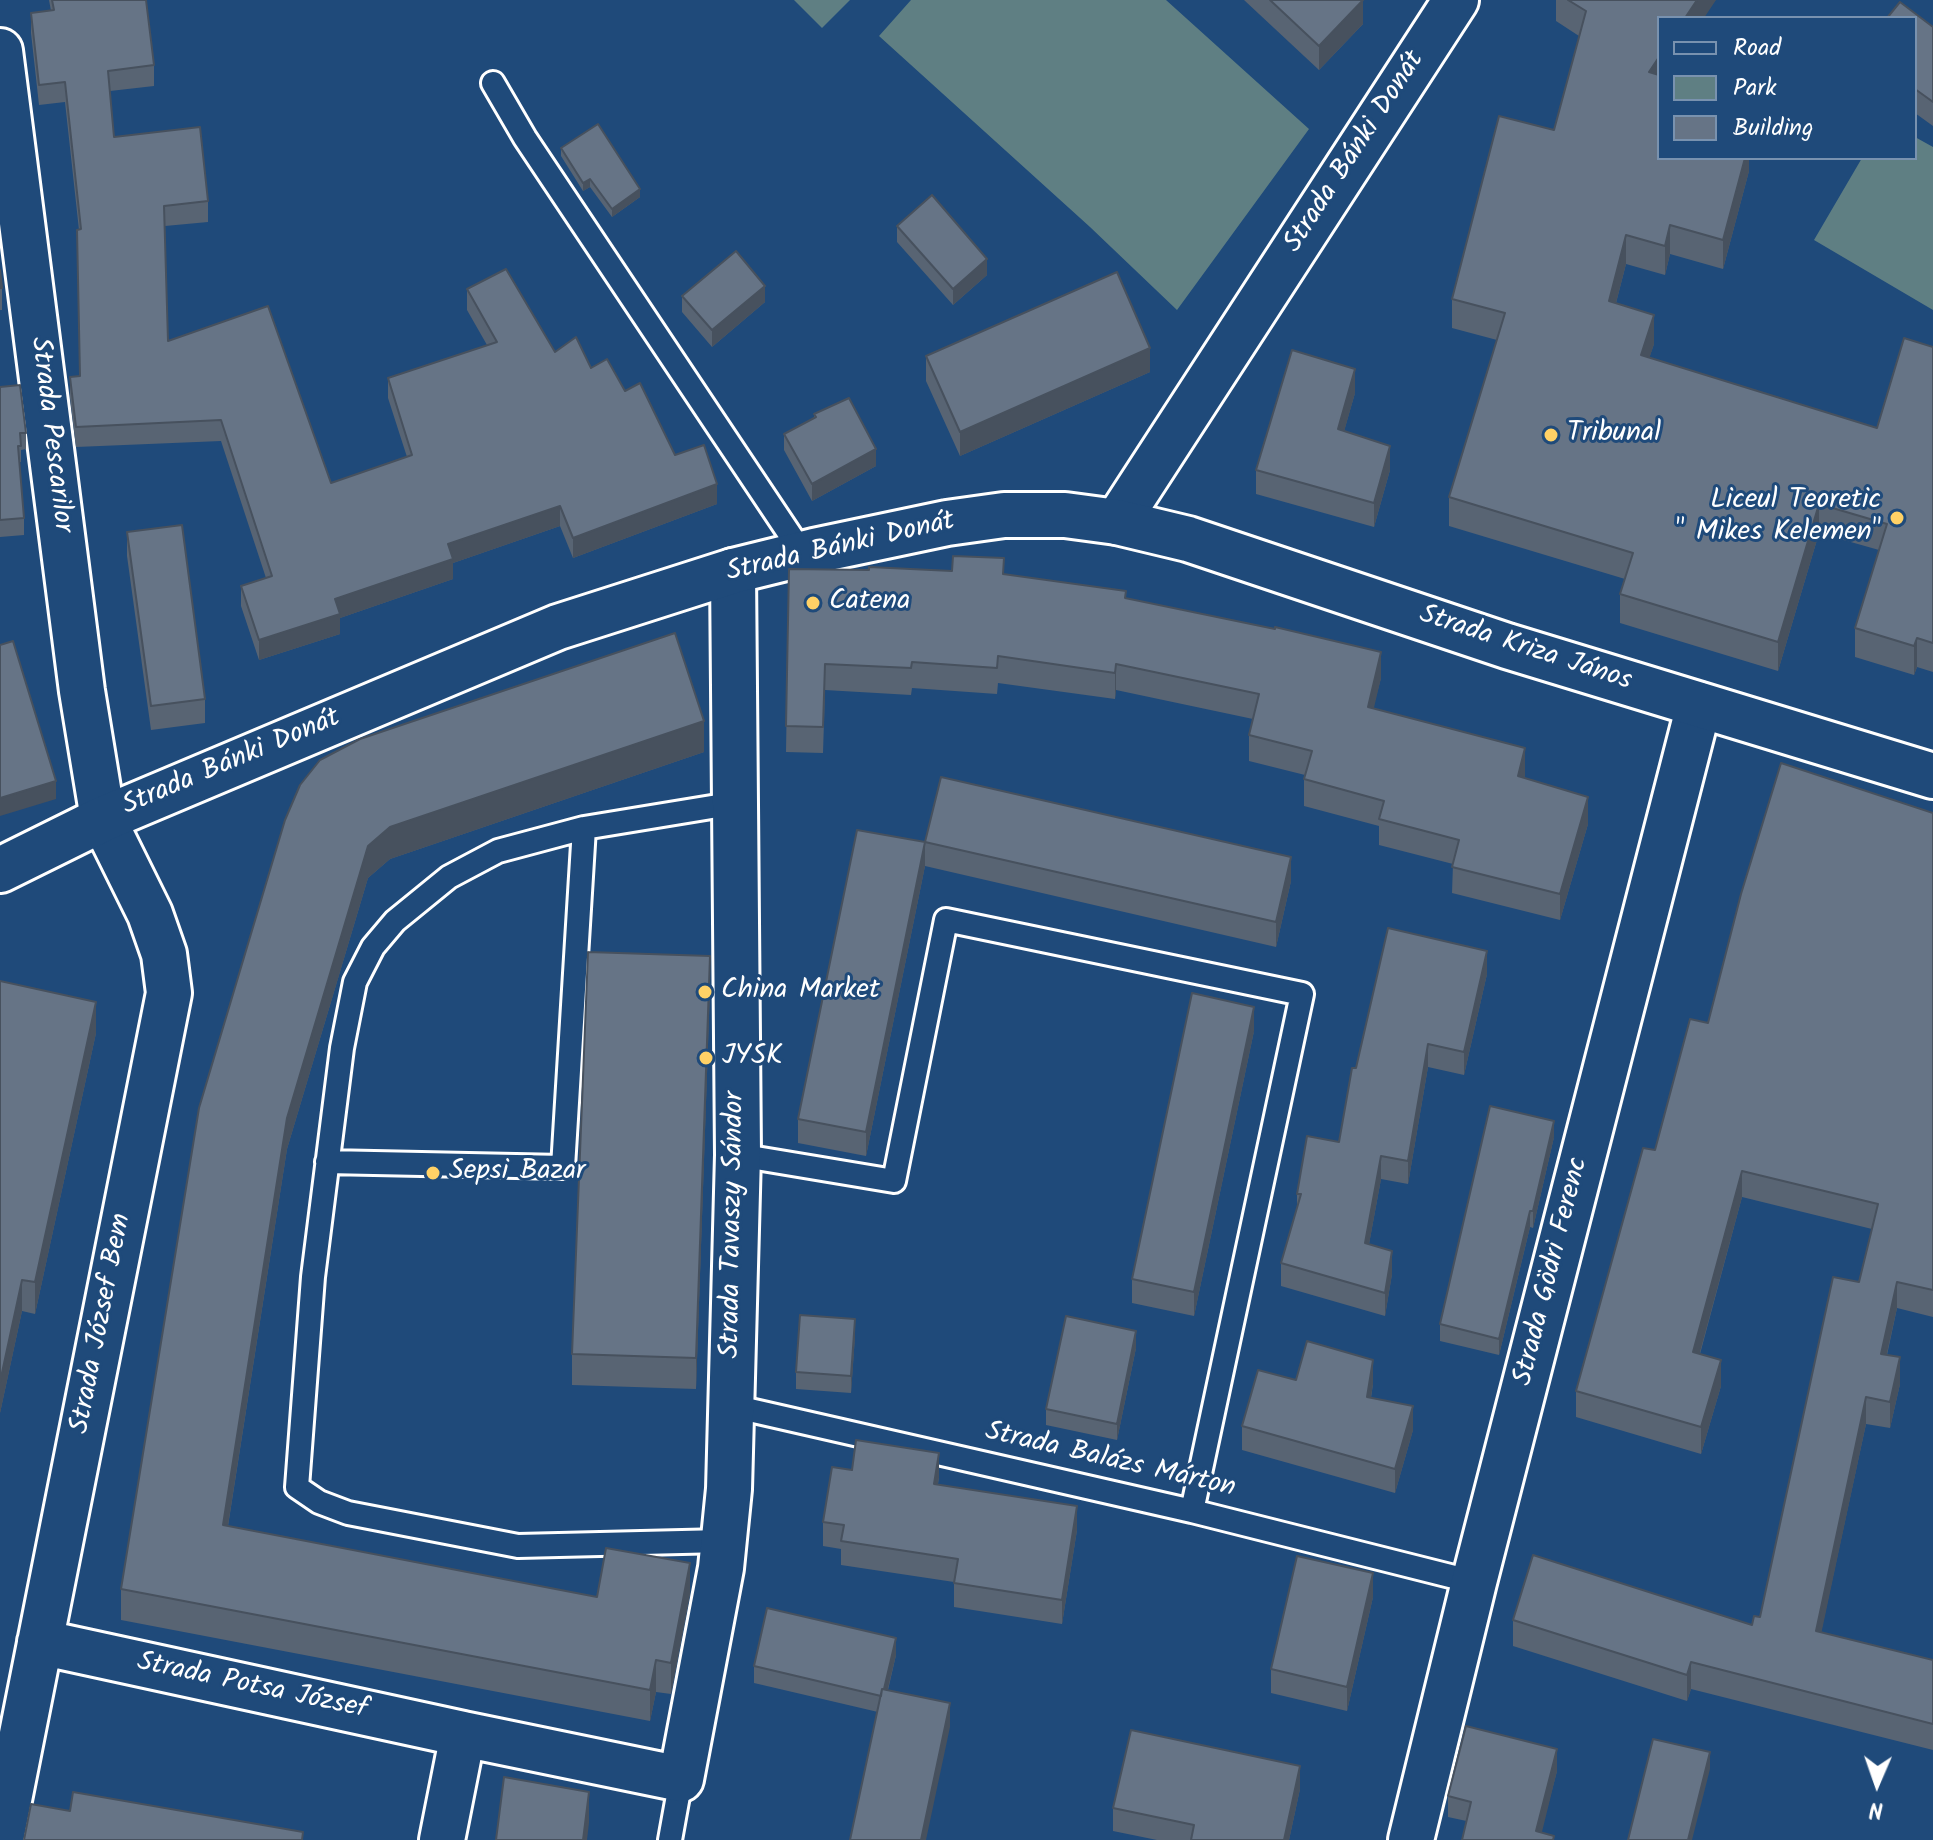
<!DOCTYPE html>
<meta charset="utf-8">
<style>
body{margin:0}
#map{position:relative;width:1933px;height:1840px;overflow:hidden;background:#1f4a7a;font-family:Kalam,sans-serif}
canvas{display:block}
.legend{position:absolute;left:1657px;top:16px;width:260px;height:144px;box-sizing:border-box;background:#1f4a7a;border:2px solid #7992af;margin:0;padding:10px 14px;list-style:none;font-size:24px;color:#fff}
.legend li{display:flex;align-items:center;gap:16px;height:40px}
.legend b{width:40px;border:2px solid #7992af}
.north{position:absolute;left:1837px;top:1744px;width:80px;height:80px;-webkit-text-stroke:6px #1f4a7a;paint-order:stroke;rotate:182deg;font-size:22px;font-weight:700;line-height:32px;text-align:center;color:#fff}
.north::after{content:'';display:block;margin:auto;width:28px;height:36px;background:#fff;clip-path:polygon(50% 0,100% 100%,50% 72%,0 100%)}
</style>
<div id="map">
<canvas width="1933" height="1840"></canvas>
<ul class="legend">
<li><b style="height:10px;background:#1f4a7a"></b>Road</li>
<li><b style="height:22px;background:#5f7f83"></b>Park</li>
<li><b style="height:22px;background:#667486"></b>Building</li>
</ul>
<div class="north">N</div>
</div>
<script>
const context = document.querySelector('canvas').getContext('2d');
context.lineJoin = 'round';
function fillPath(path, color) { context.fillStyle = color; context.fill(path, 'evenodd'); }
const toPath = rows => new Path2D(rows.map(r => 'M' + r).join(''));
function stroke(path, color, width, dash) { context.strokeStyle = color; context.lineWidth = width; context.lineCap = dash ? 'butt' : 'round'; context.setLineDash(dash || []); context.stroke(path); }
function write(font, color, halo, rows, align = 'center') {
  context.font = font + ' Kalam,sans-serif'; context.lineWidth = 6; context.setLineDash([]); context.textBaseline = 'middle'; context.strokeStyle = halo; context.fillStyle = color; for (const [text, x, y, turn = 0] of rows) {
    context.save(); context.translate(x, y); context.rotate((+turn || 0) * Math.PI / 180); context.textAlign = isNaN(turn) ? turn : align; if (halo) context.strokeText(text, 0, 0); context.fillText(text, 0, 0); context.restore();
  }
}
const green = toPath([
 [794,0,850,0,822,28],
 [911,0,1166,0,1309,129,1177,310,1090,227,879,36],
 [1915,137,1933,147,1933,310,1814,240,1862,158,1915,158]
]);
const service = toPath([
 [493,83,525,138,803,554],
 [738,1155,894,1181,946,920,1302,994,1192,1511],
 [327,1162,563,1167,584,828],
 [732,1406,1192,1511,1474,1582],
 [723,1541,518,1546,348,1513,319,1502,297,1487,313,1277,342,1048,355,982,373,947,395,921,449,877,498,851,584,828,736,803],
 [670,1840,681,1779]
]);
const minor = toPath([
 [0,51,82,691,103,819,150,914,164,954,169,993,1,1840],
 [1117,522,1456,0],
 [40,1642,463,1734,442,1840],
 [463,1734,681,1779,721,1568,729,1489,738,1155,733,571],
 [1411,1840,1474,1582,1699,705]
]);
const tertiary = toPath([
 [0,870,103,819,558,627,733,571,814,551,947,523,1004,515,1065,515,1117,522,1188,539,1507,646,1933,776]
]);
const wall = toPath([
 [49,0,146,0,154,65,154,86,110,91,114,137,208,201,208,222,165,226,168,341,331,483,407,457,388,398,388,378,487,345,467,310,467,289,555,352,591,368,625,391,675,455,717,504,573,558,560,526,453,563,453,579,340,618,340,634,259,660,241,606,241,586,266,578,221,441,76,447,70,398,70,377,79,376,79,230,65,102,39,105,31,33,31,13,51,11],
 [1244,0,1363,0,1363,24,1319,70],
 [1556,0,1716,0,1659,18,1659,158,1749,158,1749,171,1723,269,1670,254,1665,275,1626,264,1616,303,1654,344,1649,358,1877,428,1933,347,1933,672,1917,667,1914,675,1855,657,1855,628,1879,550,1819,533,1778,671,1620,623,1620,594,1625,579,1449,526,1449,497,1497,340,1452,328,1452,299,1554,130,1579,36,1556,21],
 [1915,18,1933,27,1933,126,1915,113],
 [561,148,640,197,612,217,590,187,583,191,561,156],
 [897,226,987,275,953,305,897,242],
 [0,270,2,288,2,310,0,310],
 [682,296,765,302,712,347,682,312],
 [926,356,1150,372,960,456,926,381],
 [0,387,26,433,26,449,21,450,21,462,19,462,24,518,24,535,0,537],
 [1355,393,1344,431,1390,470,1374,527,1256,494,1256,470],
 [814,414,876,466,812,501,784,450,784,434,814,418],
 [127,532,205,699,205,723,151,730,127,556],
 [789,569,1004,574,1126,598,1381,678,1373,708,1525,775,1524,778,1588,824,1560,920,1452,893,1453,864,1379,845,1379,826,1304,806,1304,779,1305,775,1249,761,1249,735,1253,719,1116,690,1115,699,998,683,997,694,912,688,911,695,825,690,823,753,786,752],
 [360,739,704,752,390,859,368,878,287,1149,228,1526,597,1597,690,1594,671,1694,656,1692,650,1721,121,1620,121,1589],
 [1933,813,1933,1317,1897,1308,1887,1355,1900,1384,1890,1428,1866,1424,1821,1632,1933,1660,1933,1750,1691,1689,1687,1701,1513,1646,1513,1620,1752,1625,1760,1617,1859,1282,1872,1229,1742,1197,1700,1354,1721,1386,1701,1454,1576,1417,1576,1391,1655,1150,1708,1023],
 [925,842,1291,881,1276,947,925,866,866,1156,798,1143,798,1119],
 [1487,974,1464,1075,1428,1067,1408,1184,1381,1179,1369,1244,1392,1274,1385,1316,1281,1286,1281,1263,1297,1208,1297,1194,1339,1142,1356,1068],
 [0,981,96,1033,35,1314,22,1311,0,1413],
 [710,988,696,1389,572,1385,572,1354],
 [1254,1031,1194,1316,1132,1303,1132,1279],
 [1554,1137,1533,1228,1530,1227,1499,1355,1440,1341,1440,1324],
 [855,1336,851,1393,796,1389,796,1372],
 [1136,1348,1117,1440,1046,1425,1046,1409],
 [1296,1380,1373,1384,1371,1398,1413,1430,1395,1493,1242,1450,1242,1426],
 [852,1470,939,1477,938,1484,1077,1530,1062,1624,954,1607,954,1582,841,1565,841,1549,823,1546,823,1522],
 [1373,1597,1347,1711,1271,1693,1271,1669],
 [896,1655,888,1690,950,1727,878,1712,754,1683,754,1666],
 [1557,1771,1541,1832,1554,1840,1448,1817,1448,1796],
 [1300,1789,1289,1840,1157,1840,1113,1831,1113,1808]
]);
const shadedWall = toPath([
 [1363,0,1363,24,1319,70,1319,46],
 [1697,0,1716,0,1704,18,1685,18],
 [1659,57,1659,86,1649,72],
 [1745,158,1749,158,1749,171,1723,269,1723,240],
 [590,179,590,187,583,191,583,183],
 [640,189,640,197,612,217,612,209],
 [1670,225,1670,254,1665,275,1665,246],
 [1626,235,1626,264,1609,330,1609,301],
 [987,259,987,275,953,305,953,289],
 [765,286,765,302,712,347,712,330],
 [1654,315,1654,344,1641,384,1641,355],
 [1150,348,1150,372,960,456,960,432],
 [1355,369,1355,393,1338,453,1338,429],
 [1390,446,1390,470,1374,527,1374,503],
 [876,449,876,466,812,501,812,484],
 [717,484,717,504,573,558,573,538],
 [1819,504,1819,533,1778,671,1778,642],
 [560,506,560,526,453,563,453,579,340,618,340,634,259,660,259,640,335,599,448,544],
 [1917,638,1917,667,1914,675,1914,646],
 [1381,652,1381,678,1368,733,1368,707],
 [1116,664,1116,690,1115,699,1115,673],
 [704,721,704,752,390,859,368,878,287,1149,223,1557,223,1525,287,1118,368,846,390,827],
 [1525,748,1525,775,1518,802,1518,776],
 [56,781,56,799,0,816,0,798],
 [1588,797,1588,824,1560,920,1560,894],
 [925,842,925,866,866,1156,866,1132],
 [1291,857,1291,881,1276,947,1276,922],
 [1487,951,1487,974,1464,1075,1464,1052],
 [710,956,710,988,696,1389,696,1358],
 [96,1002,96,1033,35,1314,35,1282],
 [1254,1007,1254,1031,1194,1316,1194,1292],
 [1428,1044,1428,1067,1408,1184,1408,1161],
 [1554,1121,1554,1137,1533,1228,1533,1211],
 [1381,1156,1381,1179,1365,1266,1365,1243],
 [1742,1171,1742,1197,1693,1378,1693,1352],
 [1530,1211,1530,1227,1499,1355,1499,1339],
 [1392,1251,1392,1274,1385,1316,1385,1293],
 [22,1280,22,1311,0,1413,0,1382],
 [1897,1282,1897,1308,1881,1380,1881,1354],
 [855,1319,855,1336,851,1393,851,1376],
 [1136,1331,1136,1348,1117,1440,1117,1424],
 [1900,1357,1900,1384,1890,1428,1890,1402],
 [1373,1360,1373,1384,1367,1421,1367,1397],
 [1721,1360,1721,1386,1701,1454,1701,1427],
 [1866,1397,1866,1424,1816,1658,1816,1631],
 [1413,1406,1413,1430,1395,1493,1395,1469],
 [939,1453,939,1477,934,1508,934,1484],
 [1077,1506,1077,1530,1062,1624,1062,1600],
 [690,1563,690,1594,671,1694,671,1663],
 [1373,1573,1373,1597,1347,1711,1347,1687],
 [896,1638,896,1655,882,1713,882,1696],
 [656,1660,656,1692,650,1721,650,1690],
 [1691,1662,1691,1689,1687,1701,1687,1675],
 [950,1703,950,1727,926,1840,921,1840],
 [1557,1749,1557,1771,1540,1840,1536,1831],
 [1710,1752,1710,1769,1692,1840,1688,1840],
 [1300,1766,1300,1789,1289,1840,1284,1840],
 [589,1792,589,1823,587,1840,583,1840]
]);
const building = toPath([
 [52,0,146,0,154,65,108,71,114,137,200,127,208,201,164,206,168,341,268,306,331,483,412,455,388,378,497,342,467,289,506,269,555,352,576,337,591,368,607,359,625,391,640,383,675,455,704,445,717,484,573,538,560,506,448,544,453,559,335,599,340,614,259,640,241,586,272,576,221,420,76,427,70,377,80,376,77,230,81,229,65,82,39,85,31,13,54,10,52,0],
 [1270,0,1363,0,1319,46,1270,0],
 [1568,0,1697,0,1685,18,1659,18,1659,57,1649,72,1659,75,1659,158,1745,158,1723,240,1670,225,1665,246,1626,235,1609,301,1654,315,1641,355,1877,428,1904,338,1933,347,1933,643,1917,638,1914,646,1855,628,1887,524,1819,504,1778,642,1620,594,1633,553,1449,497,1505,313,1452,299,1499,116,1554,130,1586,11,1568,0],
 [1900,2,1933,27,1933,102,1915,89,1915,18,1887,18,1900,2],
 [598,124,640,189,612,209,590,179,583,183,561,148,598,124],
 [932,195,987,259,953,289,897,226,932,195],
 [736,251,765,286,712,330,682,296,736,251],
 [0,270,2,288,0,288,0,270],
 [1117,272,1150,348,960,432,926,356,1117,272],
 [1292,350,1355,369,1338,429,1390,446,1374,503,1256,470,1292,350],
 [20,385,26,433,20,433,21,446,18,446,24,518,0,520,0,387,20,385],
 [849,398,876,449,812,484,784,434,816,417,814,414,849,398],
 [182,525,205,699,151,706,127,532,182,525],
 [953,556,1004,558,1003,574,1126,591,1125,598,1275,629,1275,627,1381,652,1368,707,1525,748,1518,776,1588,797,1560,894,1452,867,1459,840,1379,819,1384,801,1304,779,1312,751,1249,735,1259,694,1116,664,1115,673,998,656,997,668,912,662,911,668,825,664,823,727,786,726,789,569,869,570,869,567,952,571,953,556],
 [675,633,704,721,390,827,368,846,287,1118,223,1525,597,1597,606,1548,690,1563,671,1663,656,1660,650,1690,121,1589,199,1108,285,820,300,785,320,760,360,739,675,633],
 [13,641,56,781,0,798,0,645,13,641],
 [1781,763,1933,813,1933,1290,1897,1282,1881,1354,1900,1357,1890,1402,1866,1397,1816,1631,1933,1660,1933,1724,1691,1662,1687,1675,1513,1620,1533,1555,1752,1625,1754,1616,1760,1617,1833,1277,1859,1282,1878,1204,1742,1171,1693,1352,1721,1360,1701,1427,1576,1391,1643,1148,1655,1150,1690,1019,1708,1023,1741,894,1781,763],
 [941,777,1291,857,1276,922,925,842,941,777],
 [857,830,925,842,866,1132,798,1119,857,830],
 [1388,928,1487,951,1464,1052,1428,1044,1408,1161,1381,1156,1365,1243,1392,1251,1385,1293,1281,1263,1301,1194,1297,1194,1307,1136,1339,1142,1352,1068,1356,1068,1388,928],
 [588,952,710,956,696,1358,572,1354,588,952],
 [0,981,96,1002,35,1282,22,1280,0,1382,0,981],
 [1192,993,1254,1007,1194,1292,1132,1279,1192,993],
 [1490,1106,1554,1121,1533,1211,1530,1211,1499,1339,1440,1324,1490,1106],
 [800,1315,855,1319,851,1376,796,1372,800,1315],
 [1066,1316,1136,1331,1117,1424,1046,1409,1066,1316],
 [1307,1341,1373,1360,1367,1397,1413,1406,1395,1469,1242,1426,1258,1370,1296,1380,1307,1341],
 [856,1440,939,1453,934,1484,1077,1506,1062,1600,954,1583,958,1559,841,1541,844,1525,823,1522,832,1467,852,1470,856,1440],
 [1297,1556,1373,1573,1347,1687,1271,1669,1297,1556],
 [767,1608,896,1638,884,1689,882,1689,881,1696,754,1666,767,1608],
 [882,1689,950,1703,921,1840,850,1840,882,1689],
 [1466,1726,1557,1749,1536,1831,1554,1836,1553,1840,1462,1840,1471,1802,1448,1796,1466,1726],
 [1131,1730,1300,1766,1284,1840,1191,1840,1194,1825,1113,1808,1131,1730],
 [1653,1739,1710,1752,1688,1840,1628,1840,1653,1739],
 [504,1777,589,1792,583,1840,496,1840,504,1777],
 [73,1792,303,1832,302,1840,24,1840,31,1804,70,1811,73,1792]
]);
const markers = [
 [1551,435,8,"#ffd166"],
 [1897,518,8,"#ffd166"],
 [813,603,8,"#ffd166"],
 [705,992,8,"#ffd166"],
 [706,1058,8,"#ffd166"],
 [433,1173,8,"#ffd166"]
];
const streetNames = [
 ["Strada Bánki Donát",1356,153,-57],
 ["Strada Pescarilor",49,435,83],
 ["Strada Bánki Donát",841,549,-13],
 ["Strada Kriza János",1525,650,18],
 ["Strada Bánki Donát",232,764,-23],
 ["Strada Tavaszy Sándor",735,1225,-89],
 ["Strada Gödri Ferenc",1553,1272,-76],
 ["Strada József Bem",103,1324,-79],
 ["Strada Balázs Márton",1110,1462,13],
 ["Strada Potsa József",252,1688,12]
];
const poiNames = [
 ["Tribunal",1567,435],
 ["Liceul Teoretic",1881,502,"right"],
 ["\" Mikes Kelemen\"",1881,534,"right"],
 ["Catena",829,603],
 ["China Market",721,992],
 ["JYSK",722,1058],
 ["Sepsi Bazar",449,1173]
];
fillPath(green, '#5f7f83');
stroke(service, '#fff', 28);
stroke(minor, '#fff', 50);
stroke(tertiary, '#fff', 50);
stroke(service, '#1f4a7a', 22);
stroke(minor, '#1f4a7a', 44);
stroke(tertiary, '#1f4a7a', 44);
fillPath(wall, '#586473');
fillPath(shadedWall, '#47515e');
fillPath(building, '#667486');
stroke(building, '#47515e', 2);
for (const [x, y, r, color] of markers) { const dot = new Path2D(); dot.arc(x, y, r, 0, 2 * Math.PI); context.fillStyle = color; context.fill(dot); stroke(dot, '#1f4a7a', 3); }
write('28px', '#fff', '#1f4a7a', streetNames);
write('28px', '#fff', '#1f4a7a', poiNames, 'left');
</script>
